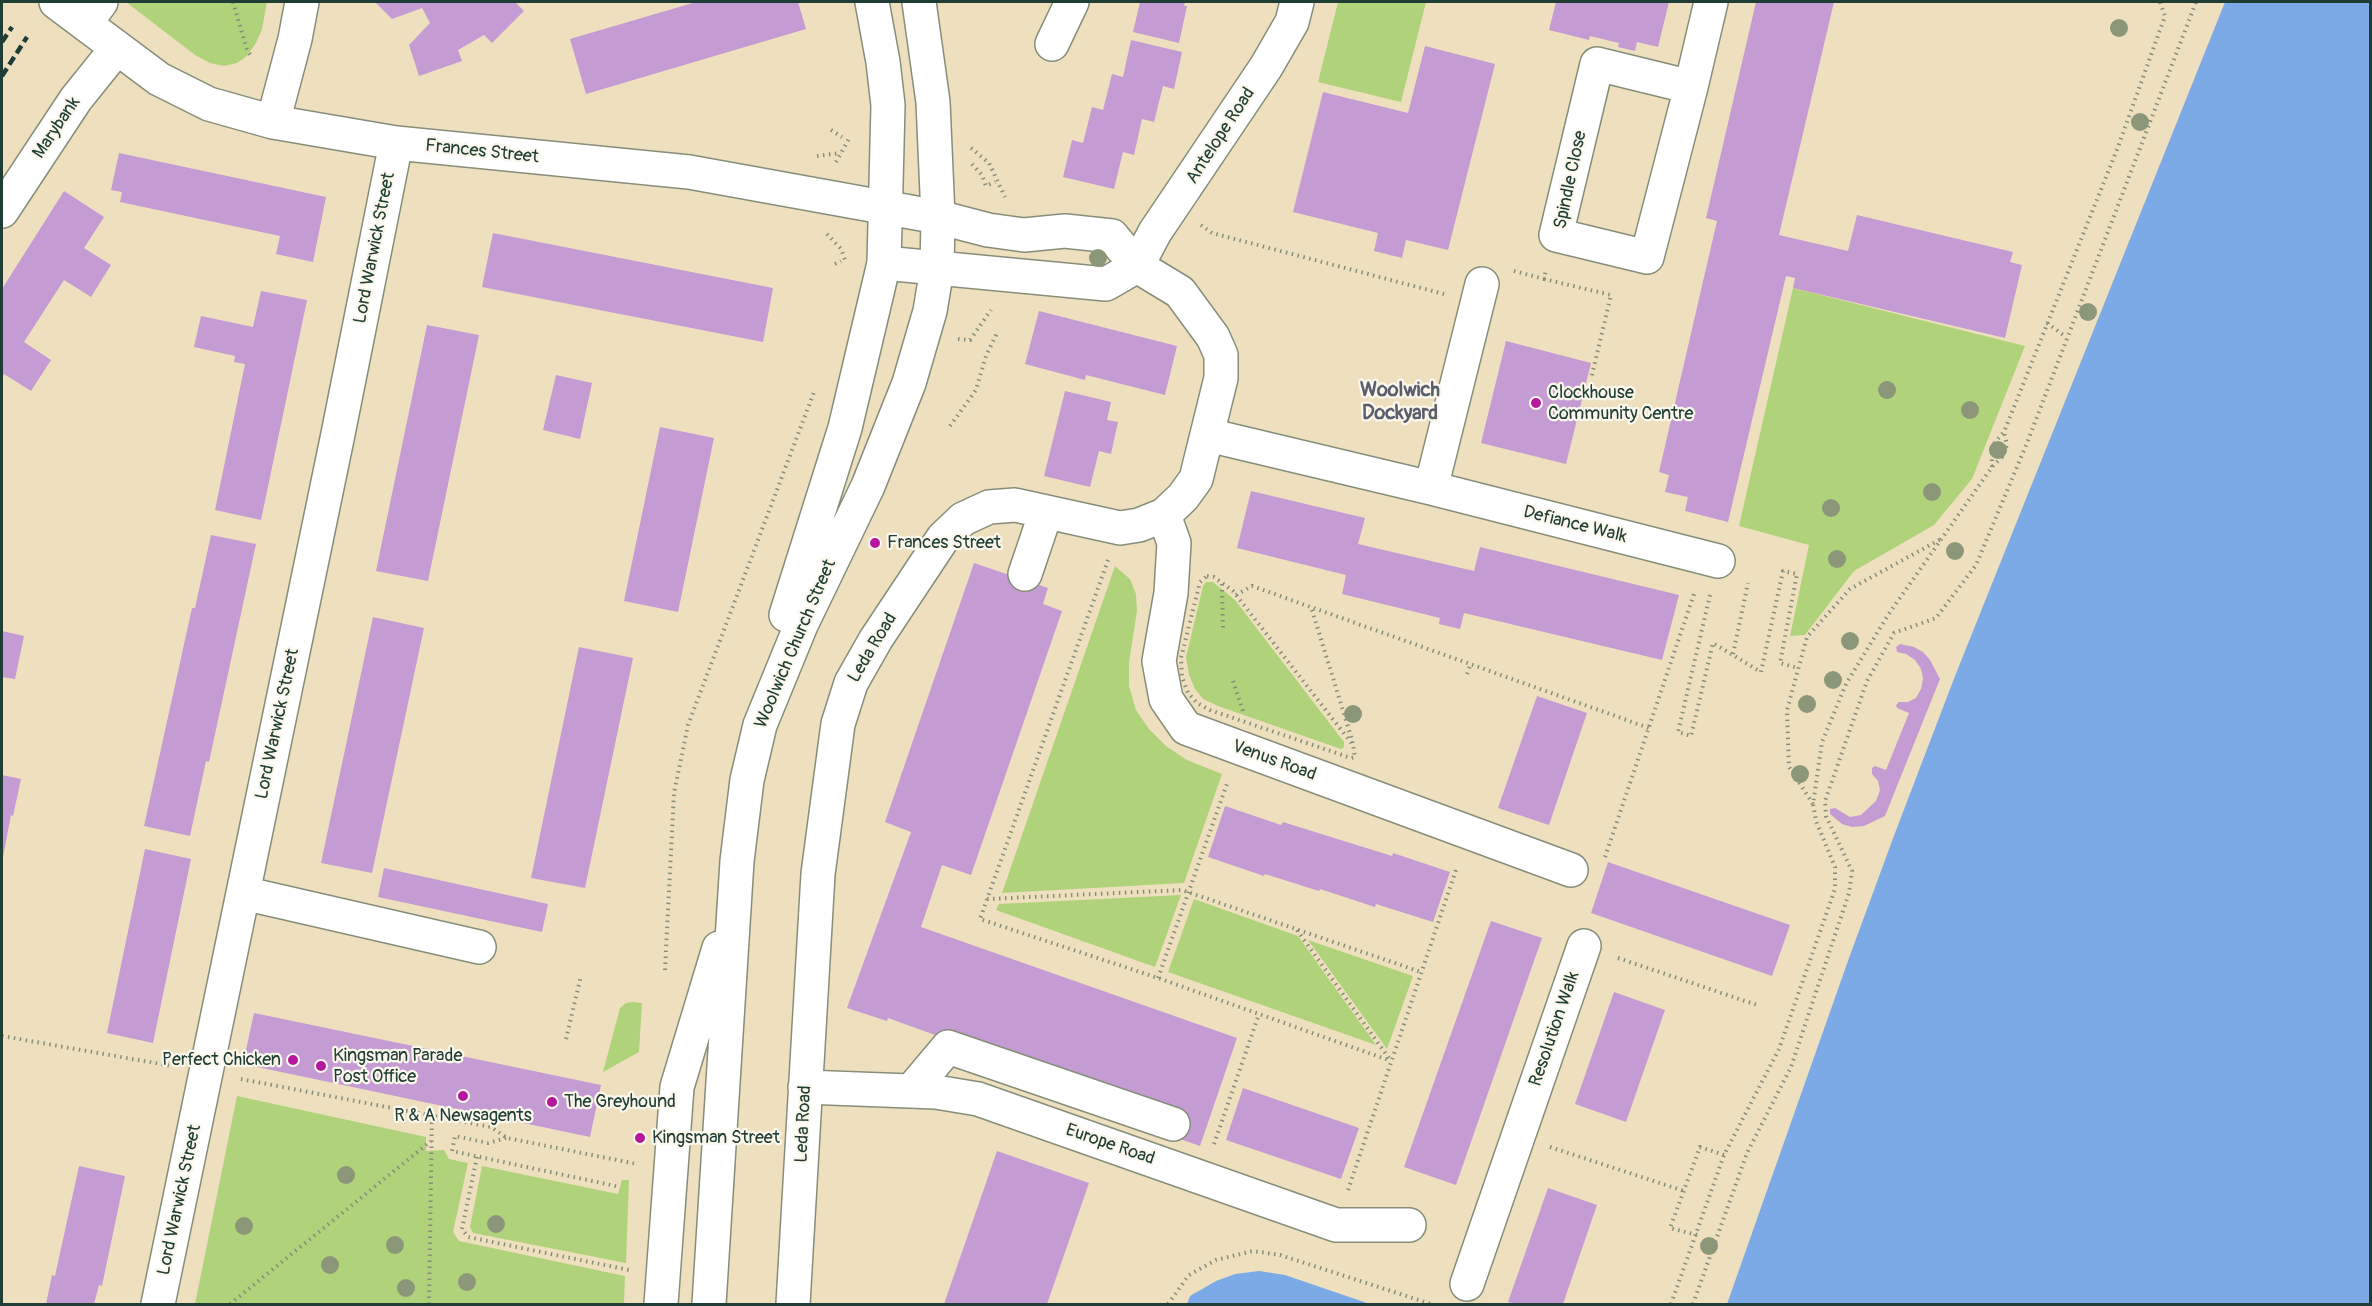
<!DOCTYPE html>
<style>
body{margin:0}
#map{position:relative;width:2372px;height:1306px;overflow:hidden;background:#eee0bf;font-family:Pangolin,sans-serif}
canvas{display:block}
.frame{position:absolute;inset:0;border:3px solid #1f3d34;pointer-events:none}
</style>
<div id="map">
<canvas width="2372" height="1306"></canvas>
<div class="frame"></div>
</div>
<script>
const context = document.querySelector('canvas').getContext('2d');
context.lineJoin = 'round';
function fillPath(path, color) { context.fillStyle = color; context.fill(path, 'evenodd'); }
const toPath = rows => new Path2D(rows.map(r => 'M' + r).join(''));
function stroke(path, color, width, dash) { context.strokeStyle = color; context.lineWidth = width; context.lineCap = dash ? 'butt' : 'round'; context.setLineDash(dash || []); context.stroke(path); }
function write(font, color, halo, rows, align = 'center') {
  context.font = font + ' Pangolin,sans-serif'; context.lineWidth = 4.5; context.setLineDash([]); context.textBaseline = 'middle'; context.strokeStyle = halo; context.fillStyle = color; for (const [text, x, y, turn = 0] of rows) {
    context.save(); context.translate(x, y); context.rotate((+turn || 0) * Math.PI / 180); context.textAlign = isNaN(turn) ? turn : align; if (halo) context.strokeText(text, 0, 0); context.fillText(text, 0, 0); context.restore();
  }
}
const green = toPath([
 [126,2,267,2,262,29,256,43,247,56,237,63,224,66,210,63,195,55],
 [1338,2,1426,2,1401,102,1318,82],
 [1793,288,2025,346,1972,479,1934,525,1854,571,1805,635,1790,636,1809,545,1739,526],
 [1115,566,1130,579,1136,594,1137,611,1129,662,1129,686,1136,710,1149,729,1166,746,1187,760,1222,774,1184,883,1002,893],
 [1206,582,1213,582,1235,600,1344,742,1344,747,1341,749,1218,706,1203,699,1195,689,1189,675,1186,657,1203,586],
 [1181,895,1155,967,996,910,999,904],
 [1194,899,1298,936,1376,1045,1168,972],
 [1308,940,1413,976,1387,1049],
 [633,1002,642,1003,639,1052,603,1072,620,1008,626,1003],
 [237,1096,426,1137,426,1151,444,1150,449,1159,468,1163,453,1232,459,1241,625,1276,624,1304,195,1304],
 [482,1166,618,1194,622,1180,629,1180,626,1263,473,1233,470,1227]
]);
const water = toPath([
 [2225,2,2370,2,2370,1304,1727,1304,1849,958,1895,833,1955,676],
 [1259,1271,1285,1275,1370,1304,1187,1304,1190,1296,1216,1281,1235,1274]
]);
const building = toPath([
 [375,2,515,2,524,11,492,43,484,35,458,50,462,61,419,76,409,45,430,23,422,8,392,19],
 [696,2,798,2,806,29,586,94,570,39],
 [1140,2,1185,2,1184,6,1187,6,1179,43,1133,32],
 [1556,2,1669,2,1658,47,1637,42,1635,51,1618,47,1619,43,1590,36,1589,40,1549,30],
 [1756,2,1834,2,1779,235,1848,251,1857,215,2013,252,2010,262,2022,265,2005,338,1793,288,1795,278,1786,276,1728,522,1685,511,1688,497,1665,492,1669,475,1659,472,1717,221,1706,218],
 [1131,40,1182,52,1174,89,1163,86,1154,122,1142,119,1134,155,1123,152,1114,189,1063,177,1072,140,1083,143,1092,107,1103,110,1112,74,1123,77],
 [1425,46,1495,64,1448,250,1406,240,1402,258,1374,251,1378,233,1293,212,1323,92,1408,113],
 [119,153,326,197,313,262,276,254,280,236,120,202,122,192,111,190],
 [64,191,104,217,84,248,111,265,91,297,64,280,24,342,51,360,31,391,4,374,2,377,2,289],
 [493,233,773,288,763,342,482,287],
 [261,291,307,300,261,520,215,510,245,364,234,362,235,356,194,347,201,316,253,327],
 [1039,311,1177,346,1165,395,1086,375,1085,380,1025,364],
 [427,325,479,335,428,581,376,571],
 [1506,341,1591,363,1566,464,1481,443],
 [556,375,592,383,580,439,543,430],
 [1065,391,1111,402,1107,420,1118,422,1111,454,1099,451,1090,487,1044,476],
 [660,427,714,438,678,612,624,601],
 [1251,491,1365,518,1358,544,1474,571,1480,547,1679,595,1662,660,1464,613,1460,629,1439,624,1440,618,1342,594,1346,575,1237,548],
 [211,535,256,544,209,762,206,761,190,836,144,826,192,608,195,608],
 [974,563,1048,588,1043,604,1062,611,971,875,942,865,921,927,1237,1038,1200,1146,965,1064,971,1048,888,1018,887,1021,847,1008,911,832,885,822],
 [373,617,424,628,372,873,321,863],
 [2,631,24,636,15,679,2,677],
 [1900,644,1914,647,1923,652,1930,660,1940,679,1885,816,1864,826,1852,827,1842,824,1830,814,1830,809,1835,808,1850,817,1861,815,1876,801,1880,790,1878,781,1872,774,1872,768,1875,766,1886,770,1909,713,1897,708,1896,705,1899,702,1908,702,1916,698,1921,689,1923,679,1921,669,1915,660,1906,654,1897,652,1896,647],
 [579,647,633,658,585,888,531,878],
 [1537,696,1587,713,1549,825,1498,808],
 [2,775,21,779,13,816,11,815,3,857],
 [1225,806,1281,825,1283,822,1392,856,1393,853,1450,872,1433,922,1376,904,1375,907,1320,889,1319,891,1265,874,1264,876,1208,857],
 [145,849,191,859,153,1043,107,1033],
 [1608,862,1790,925,1772,976,1591,913],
 [384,868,548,904,542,932,378,897],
 [1491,921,1542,938,1456,1185,1404,1167],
 [1614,992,1665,1010,1626,1122,1575,1104],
 [254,1013,601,1085,590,1137,243,1064],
 [1243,1088,1359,1128,1341,1179,1226,1140],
 [997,1151,1089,1183,1047,1304,944,1304],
 [79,1166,125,1176,102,1286,99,1285,94,1304,46,1304,52,1275,55,1276],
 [1548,1188,1597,1205,1563,1304,1516,1304,1508,1302]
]);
const path = toPath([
 [233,2,247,50,252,57],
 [831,130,842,137],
 [971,148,989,163,1005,197],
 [817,156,841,153],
 [836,162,850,137],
 [972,164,982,175,986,186,995,182],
 [1201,225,1212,233,1444,294],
 [827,234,841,249,846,262],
 [835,264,841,261],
 [1514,271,1544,279,1546,270],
 [1544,279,1611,295,1591,379],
 [2047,323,2066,337],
 [958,339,970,340,991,310],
 [950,426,976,390,986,356,997,333],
 [1992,467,1992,450,1995,442,2004,432,2118,147,2165,16,2160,2],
 [1108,560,980,919,1158,978,1391,1061],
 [1207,576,1214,577,1233,591,1353,745,1355,757,1351,758,1210,710,1197,703,1188,693,1182,677,1181,658,1200,582,1207,576],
 [1222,584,1223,632],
 [1236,595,1252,586,1649,728],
 [1710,595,1678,732,1691,736,1713,643,1761,672,1783,571,1797,574,1780,663,1798,668],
 [1312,610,1353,743],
 [1733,654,1748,583],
 [1467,674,1470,666],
 [1233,681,1243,711],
 [1813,804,1789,767,1787,710,1807,637,1850,589,1941,539],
 [1605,857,1695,591],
 [987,899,1182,890,1421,972],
 [1297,930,1391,1061],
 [1618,958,1757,1005],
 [665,970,674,793,688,725,814,392],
 [1158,978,1228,781],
 [2,1036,172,1066],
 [566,1039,581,976],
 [241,1079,491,1127,507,1138,637,1164],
 [506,1138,488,1143,455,1136,452,1151,620,1187],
 [1214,1144,1259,1014],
 [1550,1147,1684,1191],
 [477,1157,462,1229,468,1237,629,1270],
 [1348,1190,1457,867],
 [1697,1235,1670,1228,1700,1147,1724,1155],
 [230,1304,431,1141],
 [429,1304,432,1115],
 [1168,1304,1189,1275,1216,1260,1253,1251,1280,1255,1431,1304],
 [1671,1304,1724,1155,1779,1049,1835,889,1835,867,1816,821,1813,804,1822,742,1846,684,1888,615,1992,467,2002,457,2007,445,2004,432],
 [1693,1304,1747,1153,1791,1067,1849,893,1852,871,1826,816,1825,801,1867,681,1894,633,1936,618,1976,565,2027,443,2196,2]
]);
const minor = toPath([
 [56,2,159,79,209,104,273,122,396,143,689,172,938,217,988,230,1024,235,1065,231,1112,236,1137,266,1180,292,1213,337,1221,355,1221,378,1196,479,1183,497,1164,515,1139,525,1120,528,1015,505,989,507,963,519,943,538,876,639,851,683,838,724,818,874,793,1304],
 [85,24,101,2],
 [1052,44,1072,2],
 [1691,87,1597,64,1556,235,1647,257,1691,87,1711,2],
 [273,122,295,39,302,2],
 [2,211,76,99,117,48],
 [884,263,1106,284,1137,266],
 [1137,266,1155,232,1266,67,1292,22,1297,2],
 [1208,435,1431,488,1718,561],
 [1431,488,1482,284],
 [1164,515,1174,543,1171,593,1159,661,1166,699,1186,728,1571,870],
 [1025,574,1046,512],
 [243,893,479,947],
 [805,1087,936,1092,978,1099,1336,1225,1409,1225],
 [911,1091,948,1047,1173,1124],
 [1467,1284,1584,946],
 [158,1304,338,434,396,143]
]);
const major = toPath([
 [786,615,845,428,884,263,888,105,883,62,872,2],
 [661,1304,677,1087,719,948],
 [709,1304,737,861,747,780,760,725,801,625,868,486,909,383,930,311,937,269,938,217,933,102,919,2]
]);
const rail = toPath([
 [2,42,12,27],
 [2,76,27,37]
]);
const trees = [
 [2119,28],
 [2140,122],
 [1098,258],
 [2088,312],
 [1887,390],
 [1970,410],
 [1998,450],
 [1932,492],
 [1831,508],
 [1955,551],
 [1837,559],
 [1850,641],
 [1833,680],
 [1807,704],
 [1353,714],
 [1800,774],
 [346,1175],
 [496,1224],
 [244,1226],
 [395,1245],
 [1709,1246],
 [330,1265],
 [467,1282],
 [406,1288]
];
const markers = [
 [1536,403,6,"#b5179e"],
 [875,543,6,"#b5179e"],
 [293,1060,6,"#b5179e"],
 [321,1066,6,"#b5179e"],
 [463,1096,6,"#b5179e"],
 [552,1102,6,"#b5179e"],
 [640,1138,6,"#b5179e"]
];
const streetNames = [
 ["Marybank",57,128,-56],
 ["Antelope Road",1221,136,-57],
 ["Frances Street",482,152,6],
 ["Spindle Close",1571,180,-78],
 ["Lord Warwick Street",375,248,-79],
 ["Defiance Walk",1575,525,14],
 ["Woolwich Church Street",796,644,-67],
 ["Leda Road",873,648,-59],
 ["Lord Warwick Street",278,724,-78],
 ["Venus Road",1274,761,20],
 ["Resolution Walk",1555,1029,-71],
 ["Leda Road",804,1124,-87],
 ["Europe Road",1110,1145,19],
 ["Lord Warwick Street",180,1200,-78]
];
const poiNames = [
 ["Clockhouse",1548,393],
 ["Community Centre",1548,414],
 ["Frances Street",887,543],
 ["Kingsman Parade",333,1056],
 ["Post Office",333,1077],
 ["Perfect Chicken",281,1060,"right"],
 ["The Greyhound",564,1102],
 ["R & A Newsagents",463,1116,"center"],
 ["Kingsman Street",652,1138]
];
const neighbourhoodNames = [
 ["Woolwich",1400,391],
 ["Dockyard",1400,414]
];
fillPath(green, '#b0d27a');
fillPath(water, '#7caae6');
fillPath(building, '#c59bd3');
stroke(minor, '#868e7a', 36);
stroke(major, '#868e7a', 36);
stroke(path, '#868e7a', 4, [1.5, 4.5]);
stroke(minor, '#fff', 33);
stroke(major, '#fff', 33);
stroke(rail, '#1f3d34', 4.5, [9, 4.5]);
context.fillStyle = '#8c977a';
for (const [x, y] of trees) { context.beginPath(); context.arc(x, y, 9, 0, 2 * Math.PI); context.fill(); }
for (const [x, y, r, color] of markers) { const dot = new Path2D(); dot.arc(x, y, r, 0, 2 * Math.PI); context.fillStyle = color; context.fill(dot); stroke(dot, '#fbf7ec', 2); }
write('18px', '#1f3d34', '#fbf7ec', streetNames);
write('18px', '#1f3d34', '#fbf7ec', poiNames, 'left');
write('bold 20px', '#595e6c', '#fbf7ec', neighbourhoodNames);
</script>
